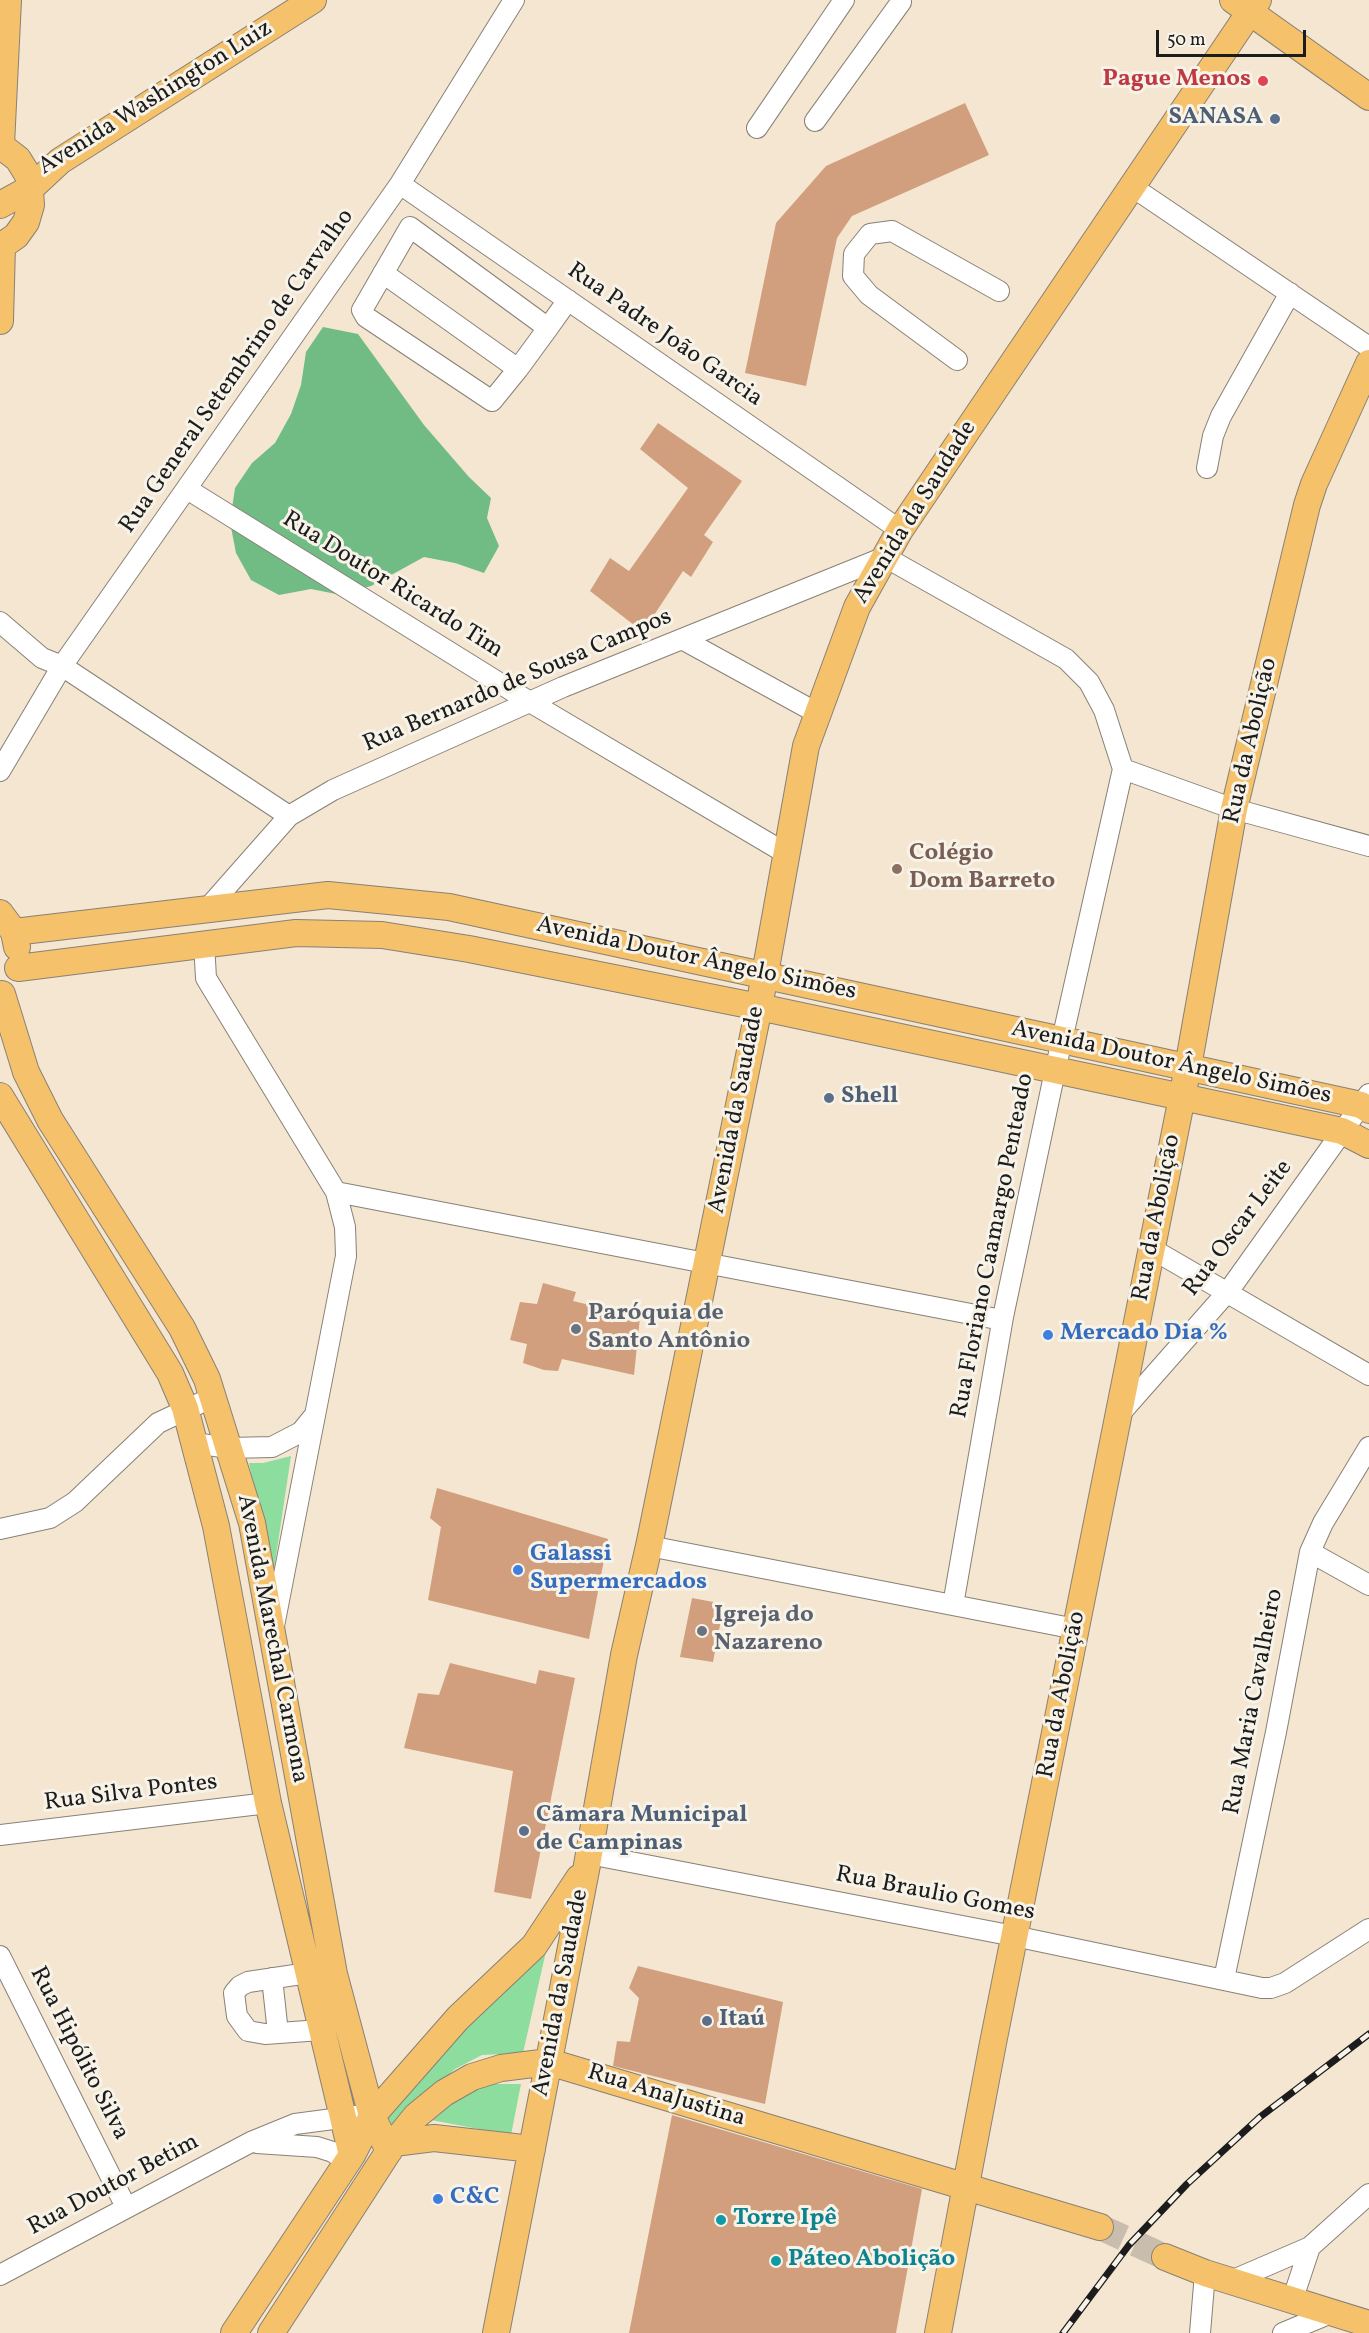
<!DOCTYPE html>
<meta charset="utf-8">
<style>
body{margin:0}
#map{position:relative;width:1369px;height:2333px;overflow:hidden;background:#f4e6d1;font-family:Vollkorn,serif}
canvas{display:block}
.scale{position:absolute;left:1156px;top:30px;width:150px;height:27px;box-sizing:border-box;border:3px solid #1c1c1c;border-top:0;padding-left:8px;font-size:18px;line-height:21px;white-space:nowrap;color:#1c1c1c;-webkit-text-stroke:4px #f7f3e8;paint-order:stroke}
</style>
<div id="map">
<canvas width="1369" height="2333"></canvas>
<div class="scale">50 m</div>
</div>
<script>
const context = document.querySelector('canvas').getContext('2d');
context.lineJoin = 'round';
function fillPath(path, color) { context.fillStyle = color; context.fill(path, 'evenodd'); }
const toPath = rows => new Path2D(rows.map(r => 'M' + r).join(''));
function stroke(path, color, width, dash) { context.strokeStyle = color; context.lineWidth = width; context.lineCap = dash ? 'butt' : 'round'; context.setLineDash(dash || []); context.stroke(path); }
function write(font, color, halo, rows, align = 'center') {
  context.font = font + ' Vollkorn,serif'; context.lineWidth = 6; context.setLineDash([]); context.textBaseline = 'middle'; context.strokeStyle = halo; context.fillStyle = color; for (const [text, x, y, turn = 0] of rows) {
    context.save(); context.translate(x, y); context.rotate((+turn || 0) * Math.PI / 180); context.textAlign = isNaN(turn) ? turn : align; if (halo) context.strokeText(text, 0, 0); context.fillText(text, 0, 0); context.restore();
  }
}
const green = toPath([
 [291,1456,273,1576,249,1463,263,1463],
 [549,1938,523,2053,482,2055,455,2069,392,2125,387,2116,465,2015],
 [495,2084,521,2084,511,2135,431,2120,463,2091]
]);
const forest = toPath([
 [323,327,358,334,424,425,469,477,491,498,487,518,499,546,484,573,455,563,424,557,371,586,341,595,311,589,279,595,251,580,236,553,230,522,235,488,252,463,275,443,291,414,301,385,306,352]
]);
const building = toPath([
 [965,103,989,155,852,216,837,238,806,386,745,373,776,223,826,166],
 [658,423,742,481,704,535,713,542,691,577,683,571,643,632,590,591,610,558,629,571,688,488,640,449],
 [543,1283,576,1292,573,1301,640,1317,634,1375,562,1359,558,1371,544,1370,523,1363,527,1344,510,1340,520,1302,537,1304],
 [437,1488,608,1539,589,1639,428,1600,441,1527,430,1518],
 [692,1598,724,1604,713,1662,680,1657],
 [450,1663,536,1684,539,1670,575,1678,531,1899,494,1892,513,1771,404,1748,418,1693,439,1695],
 [638,1966,783,2002,765,2104,613,2066,617,2041,630,2042,639,1998,629,1988],
 [672,2115,922,2189,896,2333,629,2333]
]);
const majorTunnel = toPath([
 [1100,2227,1165,2257]
]);
const minor = toPath([
 [815,121,901,2],
 [757,128,844,0],
 [400,184,900,530],
 [1131,186,1369,347],
 [383,273,518,369],
 [548,328,410,227,362,310,366,317,492,401,518,369,548,328,568,300],
 [957,360,869,295,853,276,854,254,870,234,892,231,999,291],
 [1207,468,1213,436,1221,416,1290,293],
 [187,489,530,702,787,854],
 [0,622,42,658,62,666,289,816],
 [682,639,817,713],
 [1123,769,1234,809,1369,846],
 [0,771,62,666,400,184,514,0],
 [207,909,289,816,333,790,563,687,885,557,1066,659,1089,682,1104,710,1123,769,1055,1071,1003,1317,953,1605],
 [204,943,206,978,336,1192,345,1227,346,1256,274,1626],
 [336,1192,1002,1320],
 [1152,1249,1369,1375],
 [1118,1416,1230,1289,1369,1094],
 [194,1443,229,1448,272,1447,301,1432,314,1416],
 [0,1529,50,1518,75,1502,158,1423,213,1397],
 [649,1546,1076,1629],
 [1310,1552,1369,1585],
 [0,1835,268,1803],
 [589,1854,1014,1936,1262,1988,1271,1988,1285,1983,1369,1929],
 [0,1956,126,2207],
 [308,1973,248,1982,240,1986,234,1993,237,2016,248,2031,265,2034,321,2030],
 [272,1978,278,2033],
 [1224,1979,1276,1732,1310,1552,1323,1523,1369,1447],
 [257,2143,317,2147,333,2152,347,2162],
 [0,2275,251,2142,295,2124,356,2116],
 [1231,2281,1310,2247,1369,2194],
 [1292,2301,1310,2247],
 [1200,2333,1205,2273],
 [1283,2333,1331,2313]
]);
const major = toPath([
 [1233,0,1369,97],
 [0,145,18,159,29,177,31,205,26,222,16,236,0,247],
 [1,145,8,0],
 [0,205,31,188,60,161,313,0],
 [0,321,2,246],
 [0,913,14,932,17,947],
 [14,932,328,895,449,907,1361,1105,1369,1110],
 [18,968,296,933,382,935,469,949,759,1007,1342,1131,1369,1145],
 [2,994,26,1072,50,1120,182,1328,207,1379,252,1523,334,1974,372,2116,389,2151],
 [0,1096,170,1373,185,1408,216,1526,268,1803,352,2155],
 [394,2143,434,2138,532,2149],
 [1165,2257,1205,2273,1369,2324],
 [234,2333,352,2155,372,2116,458,2018,534,1946,579,1878],
 [271,2333,394,2143,416,2116,444,2093,472,2077,501,2068,549,2062,1100,2227],
 [496,2333,587,1865,624,1655,649,1546,759,1007,806,746,857,607,900,530,1258,0],
 [938,2333,993,2043,1188,1067,1234,809,1307,505,1314,484,1369,363]
]);
const rail = toPath([
 [1063,2333,1129,2245,1187,2184,1260,2117,1369,2034]
]);
const markers = [
 [1263,81,6,"#e0444e"],
 [1275,119,6,"#5c6f8a"],
 [897,869,6,"#8d6e63"],
 [829,1098,6,"#5c6f8a"],
 [576,1329,6,"#6b7280"],
 [1048,1335,6,"#3f7fe0"],
 [518,1570,6,"#3f7fe0"],
 [702,1631,6,"#6b7280"],
 [524,1831,6,"#5c6f8a"],
 [707,2021,6,"#5c6f8a"],
 [438,2199,6,"#3f7fe0"],
 [721,2220,6,"#0f9aa8"],
 [776,2261,6,"#0f9aa8"]
];
const healthNames = [
 ["Pague Menos",1251,81]
];
const streetNames = [
 ["Avenida Washington Luiz",156,99,-32],
 ["Rua Padre João Garcia",664,336,35],
 ["Rua General Setembrino de Carvalho",238,372,-55],
 ["Avenida da Saudade",916,513,-58],
 ["Rua Doutor Ricardo Tim",392,586,32],
 ["Rua Bernardo de Sousa Campos",518,682,-23],
 ["Rua da Abolição",1252,741,-77],
 ["Avenida Doutor Ângelo Simões",696,960,12],
 ["Avenida Doutor Ângelo Simões",1171,1064,12],
 ["Avenida da Saudade",738,1110,-79],
 ["Rua da Abolição",1158,1218,-79],
 ["Rua Oscar Leite",1239,1229,-53],
 ["Rua Floriano Caamargo Penteado",994,1246,-79],
 ["Avenida Marechal Carmona",271,1639,79],
 ["Rua da Abolição",1063,1695,-79],
 ["Rua Maria Cavalheiro",1255,1702,-79],
 ["Rua Silva Pontes",131,1794,-7],
 ["Rua Braulio Gomes",935,1895,11],
 ["Avenida da Saudade",562,1993,-79],
 ["Rua Hipólito Silva",78,2054,63],
 ["Rua AnaJustina",666,2097,17],
 ["Rua Doutor Betim",114,2186,-28]
];
const serviceNames = [
 ["SANASA",1263,119,"right"],
 ["Shell",841,1098],
 ["Cãmara Municipal",536,1817],
 ["de Campinas",536,1845],
 ["Itaú",719,2021]
];
const educationNames = [
 ["Colégio",909,855],
 ["Dom Barreto",909,883]
];
const worshipNames = [
 ["Paróquia de",588,1315],
 ["Santo Antônio",588,1343],
 ["Igreja do",714,1617],
 ["Nazareno",714,1645]
];
const shopNames = [
 ["Mercado Dia %",1060,1335],
 ["Galassi",530,1556],
 ["Supermercados",530,1584],
 ["C&C",450,2199]
];
const cultureNames = [
 ["Torre Ipê",733,2220],
 ["Páteo Abolição",788,2261]
];
fillPath(green, '#8cdd9e');
fillPath(forest, '#71bc85');
fillPath(building, '#d19f7d');
stroke(majorTunnel, '#c9bead', 26, [26, 13]);
stroke(minor, '#888176', 22);
stroke(major, '#888176', 28);
stroke(minor, '#fff', 20);
stroke(major, '#f5c16b', 26);
stroke(rail, '#1c1c1c', 7);
stroke(rail, '#f7f3e8', 4.5, [14]);
for (const [x, y, r, color] of markers) { const dot = new Path2D(); dot.arc(x, y, r, 0, 2 * Math.PI); context.fillStyle = color; context.fill(dot); stroke(dot, '#f7f3e8', 2); }
write('bold 24px', '#be3a42', '#f7f3e8', healthNames, 'right');
write('24px', '#1c1c1c', '#f7f3e8', streetNames);
write('bold 24px', '#4e5e75', '#f7f3e8', serviceNames, 'left');
write('bold 24px', '#785e54', '#f7f3e8', educationNames, 'left');
write('bold 24px', '#5b616d', '#f7f3e8', worshipNames, 'left');
write('bold 24px', '#366cbe', '#f7f3e8', shopNames, 'left');
write('bold 24px', '#0d838f', '#f7f3e8', cultureNames, 'left');
</script>
